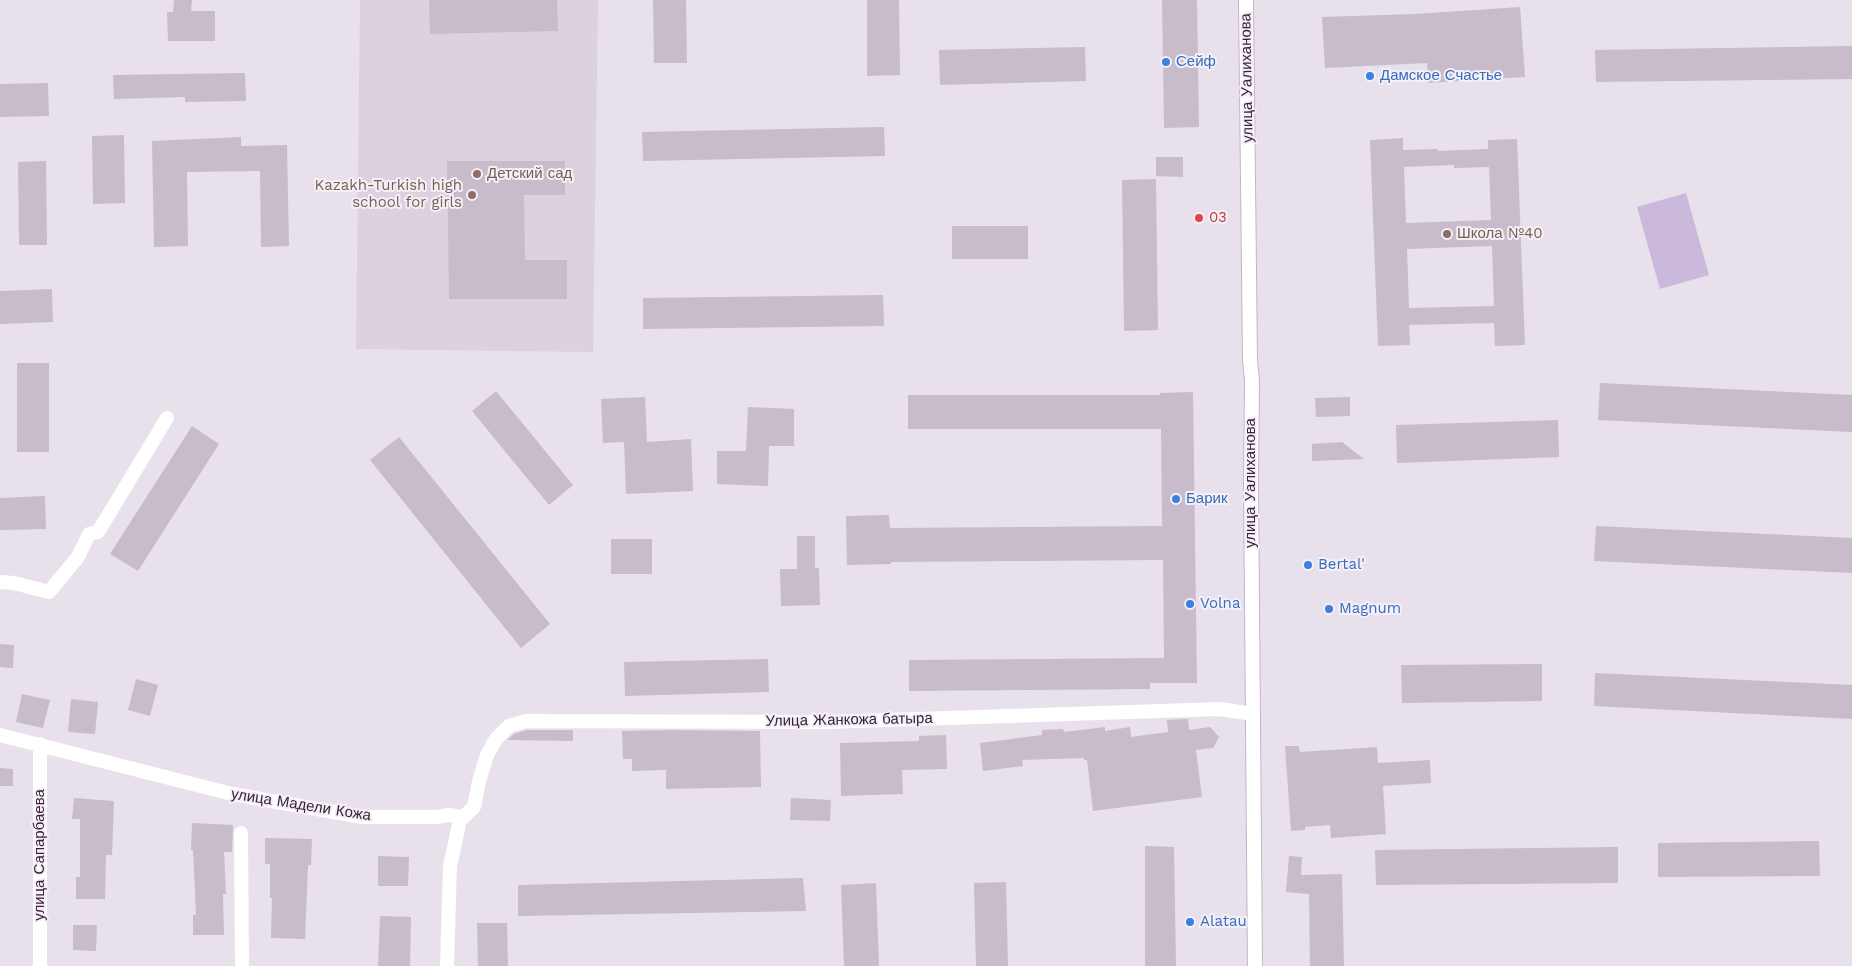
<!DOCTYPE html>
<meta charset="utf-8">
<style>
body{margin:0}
canvas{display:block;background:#e8e0ea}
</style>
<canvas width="1852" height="966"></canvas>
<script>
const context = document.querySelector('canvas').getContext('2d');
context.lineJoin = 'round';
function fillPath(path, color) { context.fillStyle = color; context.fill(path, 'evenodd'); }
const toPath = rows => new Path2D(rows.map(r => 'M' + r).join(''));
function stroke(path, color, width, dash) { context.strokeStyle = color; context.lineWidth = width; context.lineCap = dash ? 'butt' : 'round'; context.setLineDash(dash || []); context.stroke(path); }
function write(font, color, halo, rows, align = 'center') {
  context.font = font + ' "Work Sans",sans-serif'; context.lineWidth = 4; context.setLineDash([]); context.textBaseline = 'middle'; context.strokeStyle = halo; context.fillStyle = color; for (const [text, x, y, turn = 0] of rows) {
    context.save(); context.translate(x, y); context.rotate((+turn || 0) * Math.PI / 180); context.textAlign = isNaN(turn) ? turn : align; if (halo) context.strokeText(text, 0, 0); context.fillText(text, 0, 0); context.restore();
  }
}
const built = toPath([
 [360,0,598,0,593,352,356,349]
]);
const green = toPath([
 [1686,193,1709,275,1660,289,1637,207]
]);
const building = toPath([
 [174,0,192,0,191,11,215,11,215,41,168,41,167,12,173,12],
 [429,0,557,0,558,31,430,34],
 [653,0,686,0,687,63,654,63],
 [867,0,899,0,900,75,867,76],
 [1162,0,1197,0,1199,127,1164,128],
 [1520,7,1525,77,1428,83,1427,63,1325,68,1322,17,1416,14],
 [1852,46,1852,79,1596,82,1595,50],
 [1085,47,1086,81,940,85,939,50],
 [245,73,246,101,185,102,185,97,114,99,113,75],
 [48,83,49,116,0,117,0,84],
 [884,127,885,156,643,161,642,132],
 [124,135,125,203,93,204,92,136],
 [241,137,241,146,287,145,289,246,261,247,260,171,187,172,188,246,154,247,152,141],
 [1403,138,1403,150,1438,149,1438,151,1488,149,1488,140,1517,139,1525,345,1495,346,1494,323,1409,325,1410,345,1378,346,1370,140],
 [1454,165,1454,168,1489,167,1491,220,1406,223,1404,167],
 [1492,246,1494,306,1409,308,1407,249],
 [1156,157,1183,157,1183,177,1156,176],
 [46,161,47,245,19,245,18,162],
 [447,161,565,161,565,195,524,195,525,260,567,260,567,299,449,299],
 [1156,179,1158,330,1124,331,1122,180],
 [952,226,1028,226,1028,259,952,259],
 [52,289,53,322,0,324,0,291],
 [883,295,884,326,643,329,643,298],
 [17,363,49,363,49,452,17,452],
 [1600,383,1852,395,1852,432,1598,420],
 [496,391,573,485,549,505,472,411],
 [1193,392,1197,683,1150,683,1150,689,909,691,909,660,1164,658,1163,560,891,562,891,564,847,565,846,516,889,515,890,528,1162,526,1161,429,908,429,908,395,1160,395,1160,393],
 [645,397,647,442,691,439,693,491,626,494,624,442,603,443,601,399],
 [1350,397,1350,416,1316,417,1315,398],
 [748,407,794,409,794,446,769,446,768,486,717,484,717,451,746,451],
 [1558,420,1559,457,1397,463,1396,425],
 [192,426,219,444,138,571,110,554],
 [399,437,550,624,521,648,370,460],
 [1342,442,1364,459,1312,461,1312,444],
 [45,496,46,529,0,530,0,498],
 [1596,526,1852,538,1852,573,1594,561],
 [797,536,815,536,815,568,819,568,820,605,781,606,780,569,797,569],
 [611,539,652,539,652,574,611,574],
 [0,644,14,645,13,668,0,667],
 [768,659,769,692,625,696,624,662],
 [1542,664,1542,701,1402,703,1401,665],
 [1595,673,1852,685,1852,719,1594,706],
 [136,679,158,685,150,716,128,710],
 [22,694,50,700,43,728,16,722],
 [71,699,98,702,95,734,68,732],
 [1188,719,1189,730,1210,727,1219,737,1213,748,1196,750,1202,797,1093,811,1087,760,1084,760,1084,758,1022,760,1023,766,983,771,980,743,1042,735,1042,730,1063,729,1064,732,1105,727,1105,731,1130,727,1131,737,1168,732,1167,720],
 [527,730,573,730,573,741,507,740,514,734],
 [670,730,760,731,761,787,666,789,666,770,632,771,632,759,623,759,622,731],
 [946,735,947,769,902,770,903,794,841,796,840,743,919,741,919,736],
 [1285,746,1299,746,1300,752,1377,747,1378,763,1430,760,1431,783,1383,786,1386,834,1331,838,1330,825,1305,827,1305,830,1291,831],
 [0,768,13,769,13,786,0,786],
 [74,798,114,801,112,855,106,855,105,899,76,899,76,877,80,877,80,819,72,819],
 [791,798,831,800,830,821,790,820],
 [192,823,233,825,232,852,224,852,226,894,223,894,224,935,193,935,193,915,196,915,193,850,191,850],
 [265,838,312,839,311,865,308,865,305,939,271,938,272,898,270,898,270,864,265,864],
 [1819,841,1820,876,1658,877,1658,843],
 [1145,846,1174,847,1176,966,1145,966],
 [1618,847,1618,883,1376,885,1375,850],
 [378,856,409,857,408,886,378,886],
 [1289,856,1302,857,1301,875,1342,874,1344,966,1310,966,1309,894,1286,892],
 [803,878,806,911,518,916,518,885],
 [1006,882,1008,966,976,966,974,883],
 [876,883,879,966,844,966,841,885],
 [380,916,411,917,410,966,378,966],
 [477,923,507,923,508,966,478,966],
 [73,925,97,925,96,951,73,950]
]);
const minor = toPath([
 [0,582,14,583,49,592,78,557,89,534,98,532,167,418],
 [0,735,232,794,362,817,437,817,449,815,457,816,460,820,450,866,447,966],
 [460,820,474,807,479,781,487,755,496,739,509,726,526,721,827,722,1220,709,1253,714],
 [241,833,242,966],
 [40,966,40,744]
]);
const secondary = toPath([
 [1246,0,1250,360,1252,381,1251,482,1255,966]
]);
const markers = [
 [1166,62,5,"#3f7fe0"],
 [1370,76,5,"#3f7fe0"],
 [477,174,5,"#8d6e63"],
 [472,195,5,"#8d6e63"],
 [1199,218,5,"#e0444e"],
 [1447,234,5,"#8d6e63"],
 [1176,499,5,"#3f7fe0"],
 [1308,565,5,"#3f7fe0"],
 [1190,604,5,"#3f7fe0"],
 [1329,609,5,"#3f7fe0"],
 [1190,922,5,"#3f7fe0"]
];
const shopNames = [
 ["Сейф",1176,62],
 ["Дамское Счастье",1380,76],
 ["Барик",1186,499],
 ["Bertal'",1318,565],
 ["Volna",1200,604],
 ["Magnum",1339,609],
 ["Alatau",1200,922]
];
const streetNames = [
 ["улица Уалиханова",1247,78,-91],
 ["улица Уалиханова",1251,483,-90],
 ["Улица Жанкожа батыра",849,720,-1],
 ["улица Мадели Кожа",301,805,9],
 ["улица Сапарбаева",40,855,-90]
];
const educationNames = [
 ["Детский сад",487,174],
 ["Kazakh-Turkish high",462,186,"right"],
 ["school for girls",462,203,"right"],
 ["Школа №40",1457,234]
];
const healthNames = [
 ["03",1209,218]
];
fillPath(built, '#dcd1de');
fillPath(green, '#cbb9db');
fillPath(building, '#c8bccb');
stroke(secondary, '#c7b3c9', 16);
stroke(minor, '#fff', 14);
stroke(secondary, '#fff', 14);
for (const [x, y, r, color] of markers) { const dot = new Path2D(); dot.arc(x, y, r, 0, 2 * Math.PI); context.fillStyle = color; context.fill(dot); stroke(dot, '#f5f0f7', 2); }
write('15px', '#366cbe', '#f5f0f7', shopNames, 'left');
write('15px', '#39213a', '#f5f0f7', streetNames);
write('15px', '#785e54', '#f5f0f7', educationNames, 'left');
write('15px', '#be3a42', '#f5f0f7', healthNames, 'left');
</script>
